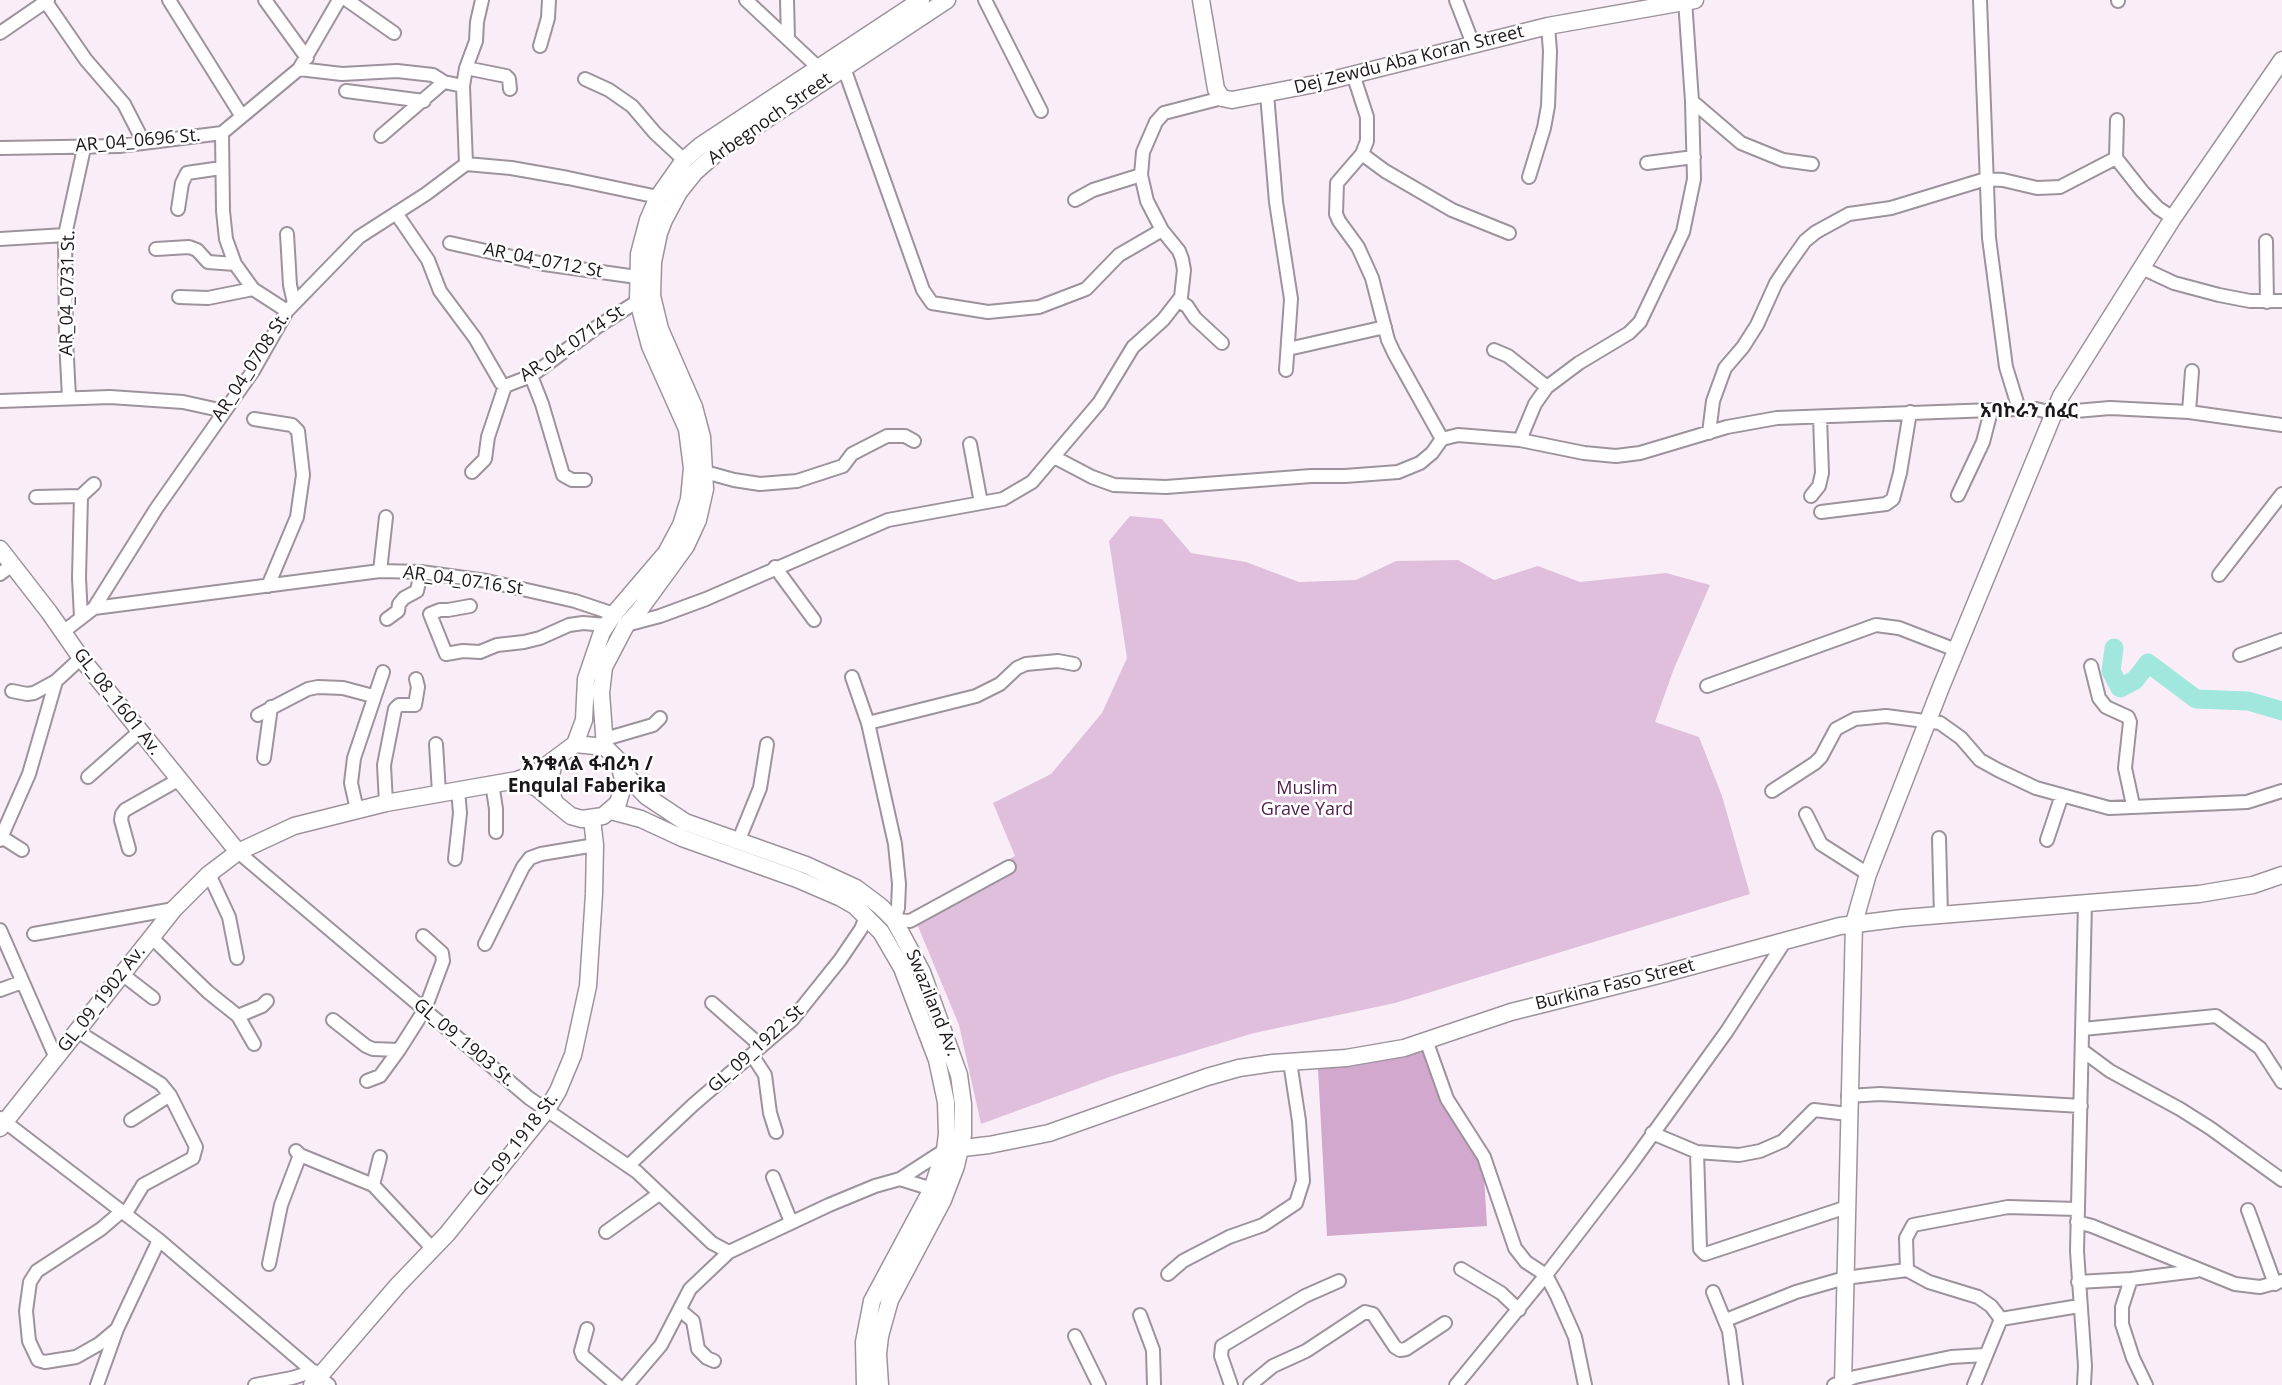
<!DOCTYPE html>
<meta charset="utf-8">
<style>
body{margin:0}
canvas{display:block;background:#f9eef8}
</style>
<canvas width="2282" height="1385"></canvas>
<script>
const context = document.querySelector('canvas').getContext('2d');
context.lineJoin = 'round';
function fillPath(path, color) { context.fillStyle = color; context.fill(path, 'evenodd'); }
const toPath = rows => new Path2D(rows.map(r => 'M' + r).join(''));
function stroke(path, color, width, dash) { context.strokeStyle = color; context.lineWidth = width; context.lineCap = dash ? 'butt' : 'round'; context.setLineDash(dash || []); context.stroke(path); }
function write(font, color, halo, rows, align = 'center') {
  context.font = font + ' "Open Sans","Noto Sans Ethiopic",sans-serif'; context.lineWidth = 5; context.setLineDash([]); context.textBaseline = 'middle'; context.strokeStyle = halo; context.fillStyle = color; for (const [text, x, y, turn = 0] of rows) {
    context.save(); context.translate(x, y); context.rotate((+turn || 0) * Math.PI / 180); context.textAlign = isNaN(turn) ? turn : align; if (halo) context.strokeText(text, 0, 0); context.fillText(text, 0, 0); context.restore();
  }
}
const green = toPath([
 [1130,516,1162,519,1191,553,1246,562,1299,582,1356,580,1396,561,1458,560,1494,580,1538,566,1580,582,1666,573,1710,585,1673,671,1655,722,1699,737,1722,796,1750,894,1395,1003,1254,1033,1115,1075,981,1124,959,1025,912,912,1015,856,993,803,1051,774,1102,713,1127,658,1109,541]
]);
const forest = toPath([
 [1433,1050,1446,1104,1483,1159,1487,1226,1327,1236,1318,1069]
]);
const river = toPath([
 [2114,648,2111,671,2120,688,2135,680,2148,663,2196,699,2248,701,2282,711]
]);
const minor = toPath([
 [169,0,241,115],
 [265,0,307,58],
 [347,0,394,33],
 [746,0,823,72],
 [787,0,788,38],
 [985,0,1041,111],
 [1456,0,1473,44],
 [1980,0,1989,238,2006,367,2019,409],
 [2118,1,2118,0],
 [46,2,86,60,124,104,144,143],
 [0,33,48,0],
 [540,46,548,18,549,0],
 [466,68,506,76,509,79,510,89],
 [844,68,923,290,932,303,988,312,1039,307,1086,289,1119,255,1162,230],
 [299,69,342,74,397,71,433,75,444,82],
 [1353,74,1367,117,1367,141,1362,154,1337,183,1336,214,1339,221,1358,247,1372,278,1388,340,1394,353,1442,439],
 [585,79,609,90,632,106,655,133,684,160],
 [346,91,424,101],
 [1267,94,1276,202,1291,299,1286,370],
 [1692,101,1741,143,1783,160,1812,164],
 [2117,120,2116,158,2142,191,2158,208,2173,218],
 [222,133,223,211,226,239,235,264,253,289,287,311],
 [381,136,444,82,463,86],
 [0,148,119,146,222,133,299,69,339,0],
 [1362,154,1385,171,1452,210,1509,233],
 [1647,163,1694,157],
 [466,164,463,86,466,68,476,41,477,22,482,0],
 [1529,177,1544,128,1548,106,1550,51,1548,26],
 [1075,200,1093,190,1141,175],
 [178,209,182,183,187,173,221,168],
 [396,213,428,260,440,291,475,338,501,383,505,386,531,376,597,327,638,301],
 [287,234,290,285,294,303],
 [0,239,65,235],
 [2266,241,2267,302],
 [450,243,544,264,637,277],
 [156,249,189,247,197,250,208,262,235,264],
 [2142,268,2174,283,2219,295,2250,301,2282,301],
 [179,297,208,298,253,289],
 [1178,301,1187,306,1195,318,1222,343],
 [1288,349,1385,327],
 [1494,350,1508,356,1547,387],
 [531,376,542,404,563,475,572,480,585,480],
 [69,397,66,340,65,235,84,148],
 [0,401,110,397,183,402,224,411],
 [2189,412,2192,371],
 [254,419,292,425,298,431,303,475,297,517,268,586],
 [1709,433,1713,401,1725,368,1743,347,1757,325,1776,283,1788,265,1805,241,1816,232,1849,214,1891,208,1986,179,2003,180,2037,188,2060,187,2116,158],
 [1520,440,1535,404,1547,387,1579,363,1629,333,1640,322,1683,232,1694,179,1692,101,1685,0],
 [970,444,981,503],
 [1054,457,1092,477,1114,485,1166,487,1311,476,1345,476,1398,472,1420,463,1432,453,1442,439,1458,435,1520,440,1584,453,1616,456,1640,453,1727,427,1777,418,2019,409,2036,409,2053,413,2110,408,2189,412,2282,425],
 [472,472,485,459,488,437,505,386],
 [705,472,734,480,760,484,797,481,843,466,852,454,887,436,905,436,914,441],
 [1958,495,1983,442,1991,411],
 [81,496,94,484],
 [1811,496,1819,486,1822,473,1820,417],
 [36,497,81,496,79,578,81,617],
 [1821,512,1886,504,1893,499,1900,473,1910,412],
 [775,567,814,620],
 [380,571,386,517],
 [0,574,12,565],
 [2219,575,2282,494],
 [470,606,448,610,440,610,430,614,446,654,463,651,480,652,497,645,524,642,540,638,569,625,583,623,606,625],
 [94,608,380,571,421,572,487,581,575,601,614,614],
 [387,619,398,611,399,604,404,598,417,591,421,572],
 [626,625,660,616,706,599,888,520,1003,499,1032,482,1099,403,1133,347,1163,320,1181,297,1184,270,1182,259,1179,251,1162,230,1147,201,1141,175,1143,152,1156,122,1164,113,1222,98],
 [63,632,94,608,156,509,253,371,287,311,359,237,426,194,466,164,511,168,568,178,658,197],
 [2240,655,2282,640],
 [2091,666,2099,698,2106,707,2128,717,2130,722,2125,768,2133,805],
 [852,677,868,723,895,844,899,884,898,908,894,920,910,921,1009,867],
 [1707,686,1876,625,1899,628,1956,650],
 [12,691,27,694,34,693,56,681],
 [258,715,308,689,318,687,343,688,373,696],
 [868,723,976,696,1000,684,1017,668,1026,664,1058,661,1074,664],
 [605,739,653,725,660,718],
 [436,744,439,793],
 [264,758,271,707],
 [88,777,139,732],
 [492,783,496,809,496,832],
 [1772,791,1815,763,1821,757,1836,729,1855,719,1886,716,1940,723,1961,738,1980,760,1998,770,2036,788,2109,808,2247,802,2282,791],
 [386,803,384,765,395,709,399,705,415,705,418,687,416,679],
 [357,810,351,783,354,758,383,672],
 [1806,814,1821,844,1868,874],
 [0,836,22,850],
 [1939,838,1941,916],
 [0,840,29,774,56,681,81,658],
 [2047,840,2062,795],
 [738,842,760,788,767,744],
 [129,849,121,820,122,814,125,810,178,780],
 [238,852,529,1098,637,1172,712,1243,729,1252],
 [455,859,460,813,458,790],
 [209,874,229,917,237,958],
 [0,930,56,1058],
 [34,934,174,909],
 [151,937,208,992,238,1016,254,1044],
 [485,944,523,867,530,858,541,854,595,845],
 [122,974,153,998],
 [0,990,22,982],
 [712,1003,761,1046],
 [238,1016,262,1006,267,1001],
 [333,1020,366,1046,373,1049,399,1050],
 [2083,1029,2216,1016,2260,1048,2282,1082],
 [77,1031,161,1084,170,1095,196,1147,193,1158,143,1185,126,1213],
 [1426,1040,1447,1099,1484,1157,1515,1248,1526,1262,1546,1275,1557,1296,1575,1337,1585,1385],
 [2083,1051,2110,1071,2180,1109,2210,1128,2282,1180],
 [752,1055,765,1075,770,1113,776,1132],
 [367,1081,380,1076,399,1050,425,1009,443,961,442,953,423,936],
 [1848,1096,1880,1094,2081,1106],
 [0,1118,159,1240,329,1385],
 [131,1120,170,1095],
 [1652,1133,1697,1152,1739,1155,1760,1151,1783,1141,1814,1110,1848,1114],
 [296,1151,300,1155,373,1185,433,1249],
 [1697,1152,1700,1249,1705,1254,1847,1207],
 [628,1166,694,1104,792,1020,840,960,861,929,866,917],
 [773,1177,791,1222],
 [900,1179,932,1189],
 [373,1185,380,1157],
 [2248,1210,2275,1284],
 [2077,1222,2092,1226,2235,1284,2260,1287,2282,1281],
 [606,1232,659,1194],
 [269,1264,281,1205,300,1155],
 [1461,1269,1501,1293,1519,1310],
 [1907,1270,1906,1238,1913,1225,2008,1207,2077,1209],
 [1168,1274,1183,1261,1229,1237,1263,1225,1296,1203,1303,1181,1299,1121,1290,1062],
 [2131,1279,2122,1307,2122,1324,2133,1358,2146,1385],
 [2078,1282,2131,1279,2196,1271],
 [1713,1292,1729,1331,1736,1385],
 [680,1310,693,1321,698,1349,707,1358,714,1361],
 [1140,1315,1153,1350,1154,1385],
 [2001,1319,2079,1306],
 [1726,1320,1796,1292,1845,1278,1907,1270,1929,1282,1978,1297,1991,1306,2001,1319],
 [117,1329,99,1344,76,1357,45,1362,38,1360,29,1341,26,1311,30,1282,37,1271,101,1229,122,1211],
 [587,1329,581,1351,583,1356,617,1385],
 [1075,1336,1099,1385],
 [97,1385,117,1329,159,1240],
 [255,1385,292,1378,314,1371],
 [627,1385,661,1345,690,1289,729,1252,829,1205,875,1186,900,1179,945,1150],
 [1231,1385,1221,1356,1222,1346,1305,1296,1339,1281],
 [1250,1385,1273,1366,1306,1351,1365,1312,1373,1314,1395,1347,1400,1350,1406,1349,1445,1323],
 [1456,1385,1546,1275,1629,1167,1727,1031,1785,941],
 [1834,1385,1855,1377,1951,1357,1985,1355],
 [1974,1385,2001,1319],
 [2084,1385,2085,1366,2077,1251,2085,903]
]);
const major = toPath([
 [1201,0,1216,89,1222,98,1232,100,1320,83,1548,26,1695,0],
 [0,549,49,612,81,658,238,852],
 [575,744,584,720,586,679,602,632,614,614,666,553,681,525,689,499,692,468,687,429,650,346,638,301,639,254,648,220,658,197,684,160,700,146,921,0],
 [605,747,601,693,604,667,626,625,638,612,686,546,698,520,705,489,702,437,694,407,660,329,652,296,653,262,659,233,664,220,679,192,695,172,720,150,947,0],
 [623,772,646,796,685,822,806,865,856,888,880,906,894,920,922,972,959,1075,963,1104,963,1135,956,1166,943,1200,890,1300,880,1336,878,1354,880,1385],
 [517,780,537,788,555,803],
 [611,811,641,819,682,838,797,879,841,898,855,906,881,932,902,968,937,1060,946,1102,947,1134,945,1150,932,1189,872,1301,864,1342,865,1385],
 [0,1128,174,909,209,874,238,852,294,826,386,803,517,780,536,773,575,744,605,747,618,760,624,783,618,803,603,816,582,819,571,816,555,803,551,792,550,781,554,761],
 [945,1150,989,1145,1049,1133,1207,1077,1239,1068,1273,1063,1346,1058,1404,1048,1511,1012,1659,975,1840,926,1903,918,2199,894,2253,885,2282,875],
 [312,1385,398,1285,447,1234,546,1111,558,1091,573,1055,588,986,594,894,595,845,592,819],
 [1843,1385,1854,923,1868,874,1941,687,2061,396,2173,218,2282,60]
]);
const streetNames = [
 ["Dej Zewdu Aba Koran Street",1409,60,-14],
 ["Arbegnoch Street",770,119,-35],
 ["AR_04_0696 St.",138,141,-5],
 ["AR_04_0712 St",543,261,11],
 ["AR_04_0731 St.",68,293,-89],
 ["AR_04_0714 St",572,344,-34],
 ["AR_04_0708 St.",251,367,-57],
 ["AR_04_0716 St",463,581,8],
 ["GL_08_1601 Av.",117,702,52],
 ["Burkina Faso Street",1615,985,-14],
 ["GL_09_1902 Av.",102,999,-52],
 ["Swaziland Av.",932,1003,68],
 ["GL_09_1903 St.",464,1043,40],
 ["GL_09_1922 St",756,1049,-42],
 ["GL_09_1918 St.",516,1145,-52]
];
const parkNames = [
 ["Muslim",1307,789],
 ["Grave Yard",1307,810]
];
const neighbourhoodNames = [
 ["አባኮራን ሰፈር",2029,412],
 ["እንቁላል ፋብሪካ /",587,765],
 ["Enqulal Faberika",587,787]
];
fillPath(green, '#dfbfdb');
fillPath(forest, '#d2a8ce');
stroke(river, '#a1e7de', 19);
stroke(minor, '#9d939c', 16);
stroke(major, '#9d939c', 19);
stroke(minor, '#fff', 12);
stroke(major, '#fff', 16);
write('18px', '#1b171a', '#fff', streetNames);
write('18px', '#4f1d4d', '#fff', parkNames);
write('bold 19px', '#1b171a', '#fff', neighbourhoodNames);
</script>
